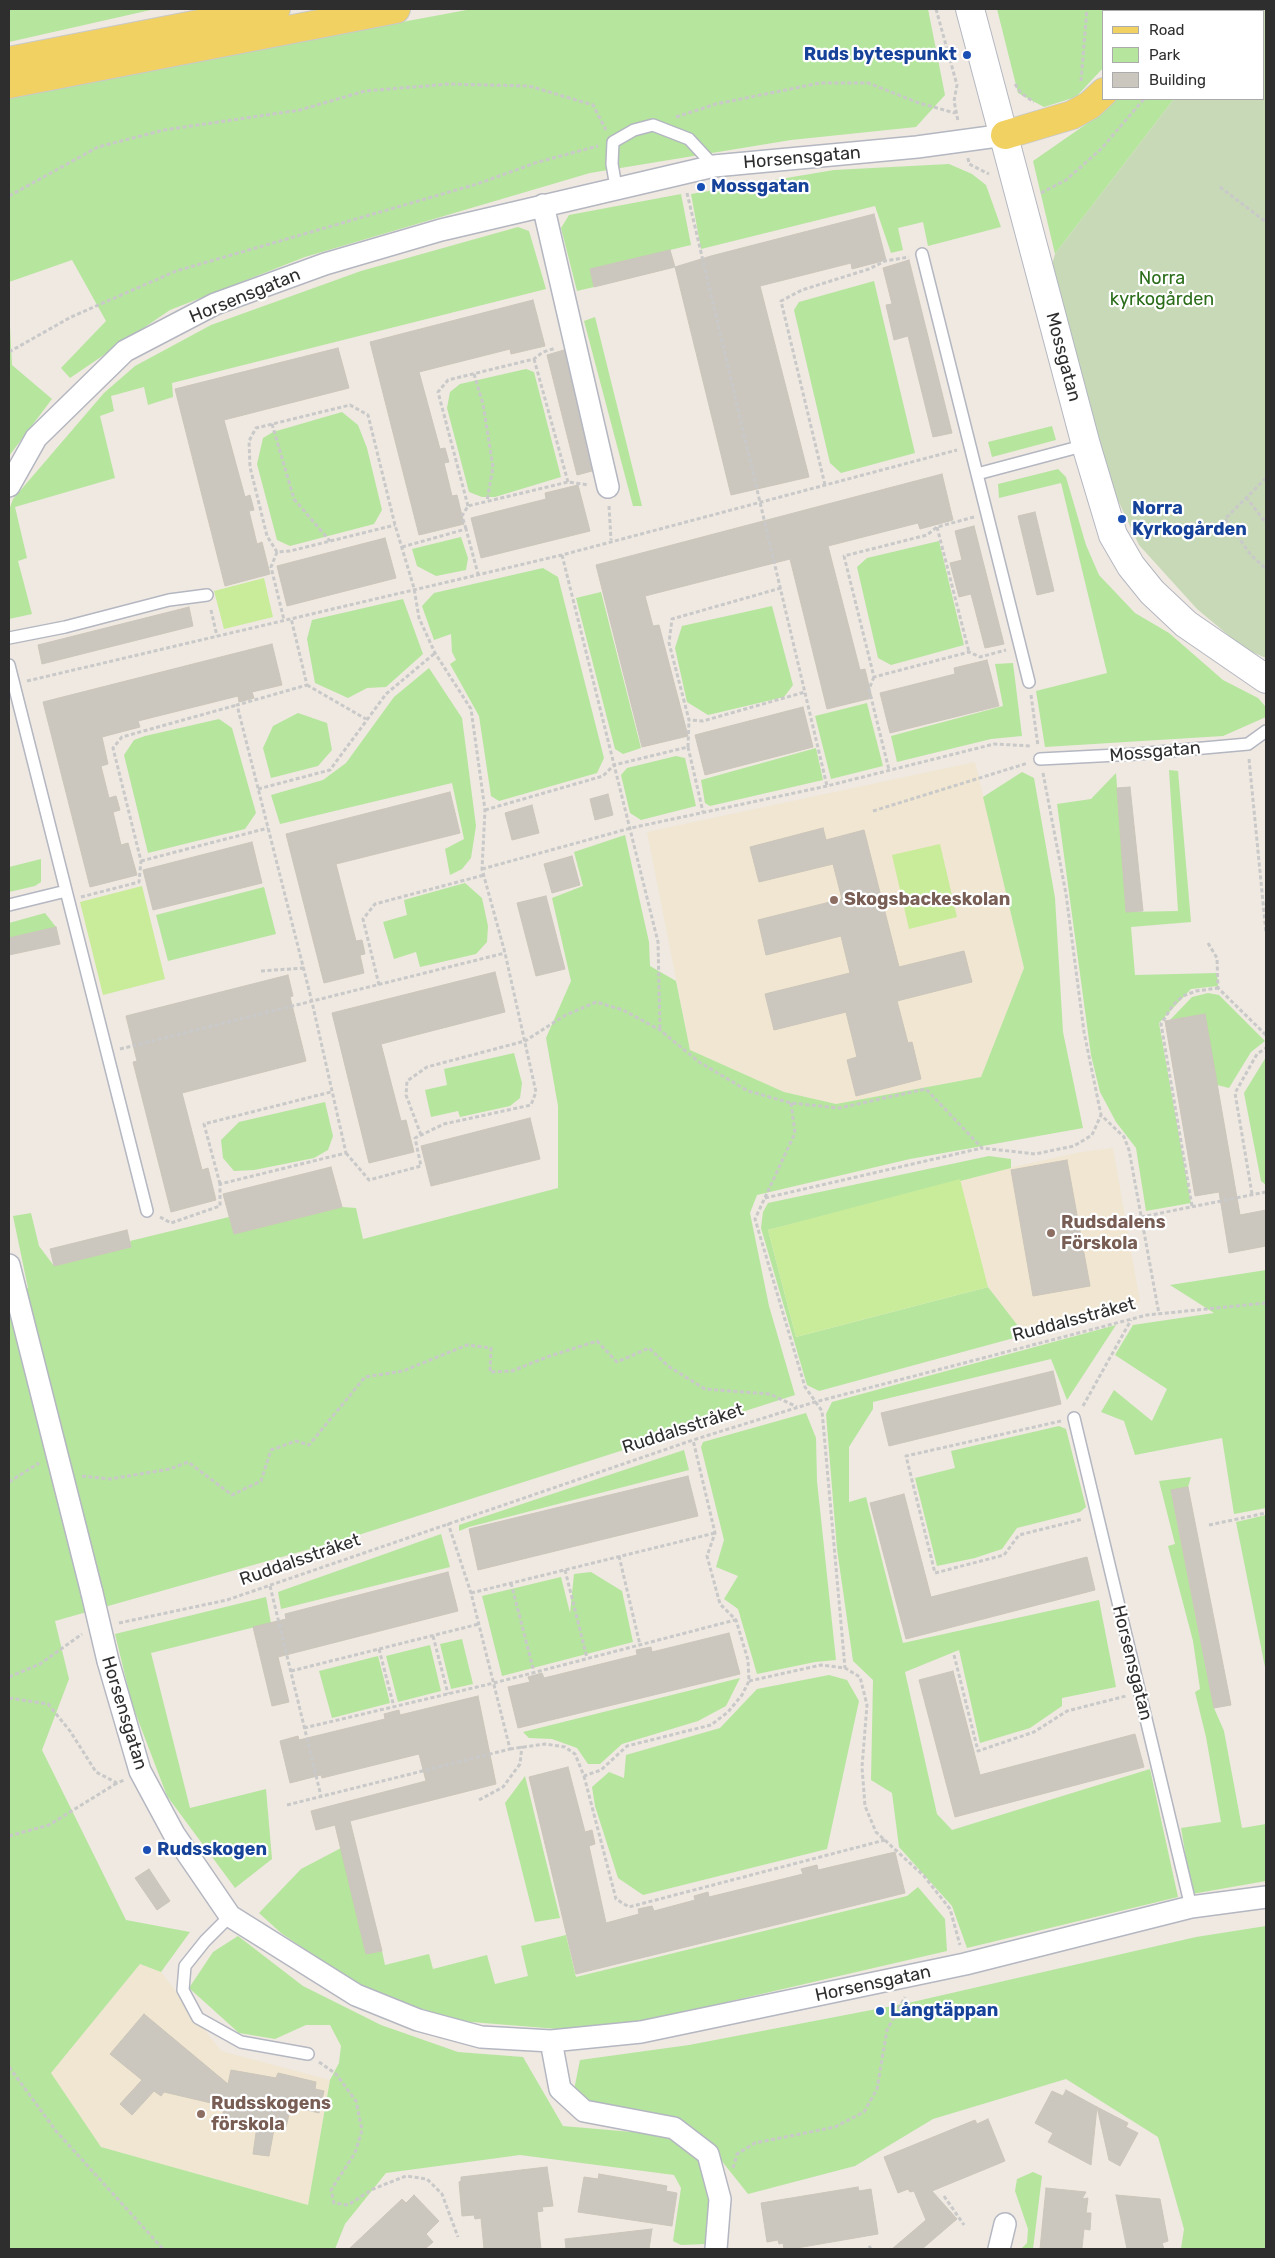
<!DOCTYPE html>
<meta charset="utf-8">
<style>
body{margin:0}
#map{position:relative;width:1275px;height:2258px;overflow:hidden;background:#efe9e1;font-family:Rubik,sans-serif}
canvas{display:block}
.frame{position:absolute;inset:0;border:10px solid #2e2e2e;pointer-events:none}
.legend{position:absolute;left:1102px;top:10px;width:162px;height:90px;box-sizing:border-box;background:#fff;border:1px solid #ababab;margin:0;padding:6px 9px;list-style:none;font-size:15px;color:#2e2e2e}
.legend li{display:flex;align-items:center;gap:10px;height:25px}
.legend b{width:25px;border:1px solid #ababab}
</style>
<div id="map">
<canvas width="1275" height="2258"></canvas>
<div class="frame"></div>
<ul class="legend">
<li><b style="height:6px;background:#f2d163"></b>Road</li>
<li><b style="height:14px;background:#b6e59e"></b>Park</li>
<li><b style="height:14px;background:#cbc7bf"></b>Building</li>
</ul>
</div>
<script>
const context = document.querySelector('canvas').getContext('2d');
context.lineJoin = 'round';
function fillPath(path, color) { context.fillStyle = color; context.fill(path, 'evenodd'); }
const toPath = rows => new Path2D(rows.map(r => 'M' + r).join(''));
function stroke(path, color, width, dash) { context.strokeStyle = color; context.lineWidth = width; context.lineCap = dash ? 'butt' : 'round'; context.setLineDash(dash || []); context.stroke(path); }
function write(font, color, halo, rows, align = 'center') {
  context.font = font + ' Rubik,sans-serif'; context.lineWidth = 4.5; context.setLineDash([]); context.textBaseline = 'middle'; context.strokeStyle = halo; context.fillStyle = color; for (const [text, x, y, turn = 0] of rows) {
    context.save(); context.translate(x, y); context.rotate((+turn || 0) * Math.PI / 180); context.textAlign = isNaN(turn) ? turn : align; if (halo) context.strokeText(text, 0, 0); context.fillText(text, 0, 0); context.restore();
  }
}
const education = toPath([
 [975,762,1024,968,981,1077,836,1104,784,1092,690,1050,647,832],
 [1113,1148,1140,1302,1025,1335,988,1287,960,1179,1081,1152],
 [140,1964,161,1972,221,2051,330,2080,308,2205,101,2147,51,2073]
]);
const green = toPath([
 [9,9,155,9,9,42],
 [472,9,928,9,945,95,916,127,791,140,590,173,305,257,170,310,70,378,61,368,106,321,72,260,9,282,9,95],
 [997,9,1141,9,1140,11,1104,11,1104,67,1076,97,1044,107,1018,93],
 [1111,99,1174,99,1055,254,1033,161,1095,118],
 [949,164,972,174,986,185,1001,227,928,246,923,222,898,228,903,250,891,253,875,206,701,249,691,194,834,170],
 [681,194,691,245,590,269,594,287,577,291,561,228,569,215],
 [518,227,529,231,546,289,172,383,173,397,148,405,144,387,111,396,114,411,100,416,115,478,15,507,27,558,18,561,32,614,9,619,9,510,13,499,104,393,135,366,211,325,361,271],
 [874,281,915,453,841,473,830,463,794,310,799,302],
 [9,306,12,365,52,399,9,456],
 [595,317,642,506,633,506,584,321],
 [526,369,534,372,561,477,495,497,482,497,469,492,447,408,450,392,460,384],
 [342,412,358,425,367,448,382,510,374,524,290,546,277,540,257,464,263,438,273,432],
 [1052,426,1056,440,992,457,988,442],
 [1058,469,1066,477,1086,545,1099,575,1135,613,1169,633,1223,680,1258,698,1265,706,1266,717,1223,736,1045,747,1036,691,1107,673,1061,483,999,498,998,484],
 [461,537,468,558,466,570,436,576,417,566,412,549],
 [939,541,964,645,891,665,878,658,857,567,867,558],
 [543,568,558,577,604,758,597,773,499,801,491,796,479,716,450,664,456,660,452,652,451,634,434,640,422,606,434,593],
 [601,592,641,748,623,754,615,749,576,598],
 [403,599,423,654,386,687,367,688,348,698,315,683,307,639,312,620],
 [772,606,793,685,784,697,708,715,687,702,675,648,682,626],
 [1013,663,1022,736,991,739,897,762,891,736,1003,706,995,664],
 [429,668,462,718,476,826,471,858,462,869,450,875,445,849,464,839,452,783,280,824,271,795,323,780,346,763,394,697],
 [867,703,883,766,831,779,815,716],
 [298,713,327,723,332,750,318,766,271,778,263,748,273,726],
 [219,719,232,728,256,813,245,829,148,853,124,755,134,740,145,736],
 [816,748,823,780,710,806,705,803,701,780],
 [676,756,685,758,696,806,641,820,630,813,621,775,627,768],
 [1169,770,1178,771,1191,922,1131,927,1135,975,1217,973,1218,986,1191,989,1159,1023,1191,1203,1146,1211,1136,1148,1116,1122,1100,1092,1091,1055,1057,804,1091,799,1116,773,1126,912,1178,911],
 [1022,772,1034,778,1055,898,1063,1032,1083,1128,910,1159,757,1195,750,1213,769,1306,795,1395,349,1538,55,1621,69,1679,42,1750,126,1920,190,1932,161,1972,140,1964,51,2073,101,2147,308,2205,330,2080,339,2063,341,2046,330,2025,306,2025,275,2039,239,2033,189,1988,213,1952,238,1936,303,1986,381,2025,458,2052,523,2057,563,2126,667,2135,687,2147,704,2165,712,2198,706,2244,681,2245,673,2241,681,2188,674,2175,520,2155,386,2173,345,2224,335,2249,9,2249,9,1284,28,1288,13,1216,31,1213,39,1246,54,1266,131,1247,130,1241,229,1217,234,1234,342,1207,356,1208,363,1239,558,1188,558,1106,546,1038,571,981,552,898,583,886,574,852,625,835,649,942,650,966,676,981,690,1050,784,1092,836,1104,981,1077,1024,968,983,797],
 [41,859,41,882,35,886,9,892,9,867],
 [465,883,482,898,488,926,487,942,476,954,420,967,416,952,394,959,383,922,407,915,404,900],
 [264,887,276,934,168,961,156,915],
 [45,913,56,927,9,938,9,923],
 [1208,993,1219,995,1265,1041,1251,1052,1229,1088,1217,1085,1205,1014,1170,1020,1192,997],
 [514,1053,522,1083,520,1098,510,1106,460,1117,458,1111,431,1117,425,1090,447,1085,444,1069],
 [1266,1057,1266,1185,1261,1181,1244,1093],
 [325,1102,333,1136,328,1150,314,1158,254,1170,234,1171,223,1158,221,1140,239,1122],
 [989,1156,1011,1159,1011,1168,768,1230,796,1337,988,1287,1025,1335,819,1391,807,1385,761,1228,763,1212,768,1203],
 [1266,1270,1266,1508,1234,1514,1222,1438,1135,1455,1124,1421,1101,1412,1114,1390,1152,1421,1167,1389,1115,1355,1133,1325,1214,1313,1170,1285],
 [1116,1325,1067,1400,1051,1359,873,1402,873,1409,849,1447,849,1502,866,1497,903,1643,1099,1600,1116,1687,1062,1698,1062,1706,1030,1728,980,1743,959,1650,905,1672,937,1814,952,1830,1150,1769,1178,1897,967,1948,952,1906,899,1847,892,1793,871,1780,873,1680,853,1661,837,1549,826,1414,832,1402],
 [806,1413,816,1438,817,1481,836,1660,815,1662,757,1674,738,1609,724,1599,738,1576,716,1567,724,1540,701,1447,703,1442],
 [1059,1426,1066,1429,1086,1507,1080,1512,1017,1528,1002,1549,975,1558,937,1566,915,1478,955,1468,951,1451],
 [684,1450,689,1470,469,1527,459,1531,459,1525],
 [1191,1477,1188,1487,1171,1491,1214,1708,1224,1731,1242,1828,1266,1824,1266,1881,1192,1894,1181,1828,1221,1822,1206,1737,1195,1692,1200,1689,1193,1641,1168,1546,1175,1544,1159,1481],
 [1266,1515,1266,1672,1236,1522],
 [441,1534,450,1567,281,1609,278,1592],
 [591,1572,622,1591,633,1642,502,1676,482,1596,561,1577,570,1613,574,1574],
 [266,1597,271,1623,151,1653,190,1808,266,1789,272,1859,235,1888,167,1796,132,1704,115,1634],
 [462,1639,473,1684,451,1689,440,1644],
 [430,1645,441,1691,398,1702,386,1656],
 [378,1656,390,1703,332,1718,319,1671],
 [829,1675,847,1680,859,1701,827,1849,643,1895,618,1878,595,1806,592,1787,609,1772,624,1778,626,1755,720,1728,757,1689],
 [740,1678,726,1706,698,1721,622,1744,600,1764,588,1764,577,1748,552,1739,529,1738,523,1732],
 [525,1776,560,1918,535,1922,505,1803],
 [341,1848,366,1954,382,1951,385,1965,429,1954,433,1969,487,1955,495,1984,528,1976,521,1946,566,1935,576,1977,907,1896,918,1887,945,1919,947,1951,645,2021,570,2030,459,2021,365,1990,281,1933,259,1913,301,1869],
 [1266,1926,1266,2249,1181,2249,1184,2229,1158,2137,1066,2079,933,2119,855,2166,748,2194,717,2155,682,2125,571,2105,580,2060,689,2045,908,2003,1196,1937],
 [1033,2172,1042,2176,1033,2249,1021,2249,1027,2243,1028,2229,1015,2191,1017,2179]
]);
const cemetery = toPath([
 [1233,9,1266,9,1266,658,1245,649,1197,609,1139,545,1098,458,1049,275,1055,254,1174,99,1264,99,1264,11,1231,11]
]);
const pitch = toPath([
 [264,578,273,617,224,629,214,591],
 [940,844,957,917,909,929,892,855],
 [142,886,165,979,103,995,80,902],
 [960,1179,988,1287,796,1337,768,1230]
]);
const building = toPath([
 [874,214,886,260,852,269,851,263,760,286,809,477,731,495,675,267,711,256,874,214],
 [670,250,675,267,594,287,590,269,670,250],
 [909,260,952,433,933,437,908,336,894,340,886,305,892,304,883,268,909,260],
 [533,300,545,346,511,354,510,349,419,372,440,449,445,448,449,462,444,463,452,496,457,495,464,524,419,535,370,342,533,300],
 [338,348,349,388,224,420,245,497,250,495,254,510,249,511,257,544,262,542,270,574,225,586,175,389,338,348],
 [564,350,592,471,577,475,547,355,564,350],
 [942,474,953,520,920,529,918,523,828,546,860,670,865,669,872,698,827,709,790,559,645,596,653,626,659,625,688,736,642,747,596,565,942,474],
 [578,485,590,531,481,558,471,518,546,499,545,493,578,485],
 [1035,512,1054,591,1037,595,1018,516,1035,512],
 [974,526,1004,644,985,648,971,594,959,597,950,563,962,560,955,531,974,526],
 [385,538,396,578,287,606,277,566,385,538],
 [189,607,193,626,42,664,38,645,189,607],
 [272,644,282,685,252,692,254,698,239,702,238,696,138,721,140,727,102,737,108,764,101,766,109,798,116,796,120,810,113,812,121,845,128,843,137,875,90,887,43,702,272,644],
 [987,660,999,706,890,733,880,693,955,674,954,668,987,660],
 [803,707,813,747,705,775,695,735,803,707],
 [1130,787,1143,911,1126,912,1117,788,1130,787],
 [450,792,460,833,336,864,356,941,362,940,365,954,360,955,364,973,324,983,286,834,450,792],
 [608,794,613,815,595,820,590,799,608,794],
 [532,805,539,833,512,840,505,813,532,805],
 [823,828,826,840,864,830,899,967,964,951,972,982,897,1001,908,1043,912,1042,921,1079,856,1096,847,1060,857,1057,846,1012,774,1030,765,994,850,973,841,936,766,955,758,920,842,899,833,864,759,882,750,847,823,828],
 [252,842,262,883,153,910,143,870,252,842],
 [572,856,580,885,552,893,544,864,572,856],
 [546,896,565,969,536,976,517,903,546,896],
 [56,927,60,944,9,955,9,938,56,927],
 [495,972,505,1012,381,1044,401,1121,406,1120,414,1152,369,1163,332,1013,495,972],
 [288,975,293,996,290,997,306,1061,182,1093,202,1170,208,1168,216,1200,171,1212,133,1062,137,1061,126,1016,288,975],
 [1205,1014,1240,1215,1266,1210,1266,1246,1229,1253,1219,1192,1195,1196,1165,1021,1205,1014],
 [530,1118,540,1159,431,1186,421,1146,530,1118],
 [1067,1160,1090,1286,1033,1296,1011,1170,1067,1160],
 [331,1167,342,1207,234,1234,223,1194,331,1167],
 [127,1230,131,1247,54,1266,50,1249,127,1230],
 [1053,1371,1061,1404,889,1446,881,1413,1053,1371],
 [688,1476,698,1516,478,1570,469,1529,688,1476],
 [1188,1487,1231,1705,1214,1708,1171,1490,1188,1487],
 [904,1494,931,1597,1087,1557,1095,1590,906,1639,870,1503,904,1494],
 [448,1572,458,1611,278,1657,289,1702,272,1706,253,1627,286,1619,285,1614,448,1572],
 [729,1633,740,1674,518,1728,508,1687,530,1682,528,1677,542,1673,544,1678,637,1655,636,1650,651,1647,652,1652,729,1633],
 [953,1671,980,1775,1135,1734,1144,1767,955,1817,919,1680,953,1671],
 [478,1696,496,1784,350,1821,382,1951,366,1954,335,1825,316,1830,311,1811,426,1781,419,1754,322,1778,321,1775,290,1783,280,1741,298,1736,299,1740,385,1719,384,1714,399,1710,400,1715,478,1696],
 [568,1767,585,1832,592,1830,595,1844,589,1846,606,1923,639,1914,638,1909,652,1906,654,1911,695,1900,694,1896,708,1892,709,1897,803,1874,801,1869,817,1865,818,1870,895,1852,905,1893,576,1974,529,1777,568,1767],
 [149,1869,170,1901,157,1910,135,1878,149,1869],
 [144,2014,228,2084,231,2070,276,2078,278,2073,316,2082,315,2089,324,2091,319,2113,291,2106,286,2127,275,2124,269,2156,253,2154,257,2126,222,2119,224,2106,164,2092,161,2096,154,2091,132,2115,120,2104,142,2080,110,2054,144,2014],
 [1066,2090,1097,2107,1091,2165,1048,2142,1053,2133,1035,2123,1052,2091,1063,2096,1066,2090],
 [1097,2107,1128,2123,1126,2127,1138,2133,1120,2166,1109,2160,1097,2107],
 [988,2119,1005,2161,932,2191,957,2219,922,2249,892,2249,926,2220,914,2191,910,2192,908,2189,898,2193,884,2157,975,2120,977,2124,988,2119],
 [547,2167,553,2206,542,2207,543,2211,537,2212,541,2249,484,2249,481,2218,475,2219,474,2215,462,2216,459,2182,461,2181,461,2177,547,2167],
 [599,2174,667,2186,666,2191,677,2193,672,2226,578,2212,584,2177,598,2179,599,2174],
 [858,2187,859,2191,871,2189,878,2234,791,2249,784,2249,783,2243,779,2244,778,2240,767,2242,761,2203,858,2187],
 [1046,2188,1086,2192,1082,2199,1088,2198,1086,2213,1091,2213,1090,2230,1084,2229,1082,2248,1040,2249,1046,2188],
 [414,2195,439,2221,426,2234,433,2242,425,2249,349,2249,402,2199,406,2203,414,2195],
 [1116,2195,1160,2199,1168,2241,1162,2243,1164,2249,1127,2249,1116,2195],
 [652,2229,649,2249,566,2249,565,2239,652,2229]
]);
const path = toPath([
 [936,9,957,85,954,101,958,121],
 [1215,11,1218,9],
 [1081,81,1087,9],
 [1015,84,1021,93,1034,102],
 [676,117,716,104,820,83,868,83,919,103,955,113],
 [968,158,969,164,989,174],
 [1220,187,1266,222],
 [687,193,827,786],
 [1041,193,1066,180,1101,149,1144,99],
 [9,196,98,147,164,130,300,110,365,91,449,84,529,86,593,105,606,130],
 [9,352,71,317,176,271,477,184,538,162,598,146],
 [534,359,568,482],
 [474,374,483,404,493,467,487,501],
 [272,424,294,499,330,541],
 [1266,478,1225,519,1251,555,1266,569],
 [825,485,781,301,802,290,869,269,885,261,909,257],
 [1246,497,1266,523],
 [468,506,438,392,448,380,534,359,543,352,556,348],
 [609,506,611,540],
 [974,517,937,527,927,535,844,556,874,677,969,652,980,657,1006,650],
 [937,527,969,652],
 [466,529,462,516,468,506,568,482,589,485],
 [402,547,466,529,478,574],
 [277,552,271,567,284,620],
 [562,555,658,942,660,1030],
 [781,588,672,619,669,643,689,720,703,721,805,692],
 [211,610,217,636],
 [874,677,869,689,889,770],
 [27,681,562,555,957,450],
 [307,685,366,719],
 [1031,695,1038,746],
 [688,747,689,720],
 [1249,759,1266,933],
 [1043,773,1066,894,1084,1032,1101,1115,1124,1137,1129,1150,1159,1314],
 [258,789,330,770,386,694,435,653],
 [485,810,603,776,614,765,688,747,703,812],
 [873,811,1028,763],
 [141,861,268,828],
 [482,869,631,828,827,786,994,744,1032,746],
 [81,897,139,882,141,861,113,748,122,737,237,705],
 [1208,943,1217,958,1218,988,1266,1035],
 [261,971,304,968],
 [379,985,363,919,375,904,484,875],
 [120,1049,505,953],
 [791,1103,795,1133,755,1219,805,1387,822,1411,845,1668],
 [421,1135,406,1095,407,1081,427,1067,525,1041,564,1016,596,1002,623,1010,660,1030,699,1062,748,1091,791,1103,839,1108,926,1089,982,1148,1035,1154,1074,1146,1092,1135,1101,1115],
 [346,1153,369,1180,421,1166,415,1138,444,1124,531,1105,536,1092,505,953,482,869,485,810,471,709,435,653,419,618,414,588,395,525,368,415,350,405,256,428,249,441,250,467,267,536,277,552,290,551,395,525],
 [220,1184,204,1124,331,1092],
 [1252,1194,1235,1093,1257,1054,1266,1048],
 [765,1198,982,1148],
 [1192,1206,1161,1024,1173,1005,1183,996,1196,991,1218,988],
 [160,1217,171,1223,220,1206,220,1184,346,1153,312,1002,237,705,307,685,291,618],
 [1141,1217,1266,1192],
 [1083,1406,1131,1320],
 [1061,1421,906,1456,935,1573,1004,1555,1019,1535,1083,1519],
 [82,1476,110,1479,170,1469,188,1462,232,1495,261,1481,271,1450,296,1441,309,1445,365,1377,403,1371,467,1345,491,1348,490,1372,512,1371,547,1357,597,1341,617,1362,649,1348,668,1366,705,1389,770,1394,797,1407],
 [9,1482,39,1463],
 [1209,1525,1266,1513],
 [619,1556,640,1645],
 [565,1570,587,1658],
 [511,1583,534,1672],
 [270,1586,321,1796],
 [471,1593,715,1533],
 [119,1623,227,1600,693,1440,815,1402,1147,1315,1266,1303],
 [433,1636,448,1694],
 [379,1649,394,1707],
 [954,1655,978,1751,1034,1732,1067,1711,1126,1696],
 [291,1671,479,1624],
 [9,1677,40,1664,82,1634],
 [749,1681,821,1665,845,1668,860,1677,867,1705,862,1767,865,1806,876,1832,924,1876,950,1909,960,1945],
 [9,1698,48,1704,70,1731,96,1772,117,1783,124,1780],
 [304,1728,494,1683,735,1620],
 [510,1749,545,1744,565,1747,575,1754,584,1776,601,1770,627,1746,711,1725,728,1712,742,1695,749,1681,748,1660,736,1620,720,1604,707,1556,715,1533,693,1440],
 [584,1776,616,1899,629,1907,885,1840],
 [479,1800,503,1787,520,1764,522,1746],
 [287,1805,510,1749,471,1593,448,1523],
 [9,1836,49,1825,117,1783],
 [319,2062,336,2074,356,2101,362,2130,355,2153,331,2190,334,2203,348,2205,373,2189,406,2176,427,2179,442,2194,458,2237],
 [9,2067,56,2131,163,2249],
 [733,2168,737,2154,755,2143,835,2127,864,2112,877,2089,887,2030,905,1997],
 [944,2196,964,2225],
 [869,2246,871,2249]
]);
const lane = toPath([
 [616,187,612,164,613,142,634,130,653,125,689,139,714,166],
 [922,254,1029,682],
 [977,474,1086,445],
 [9,638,65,627,169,600,207,595],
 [9,665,147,1211],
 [1040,759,1137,754,1248,744,1266,731],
 [9,905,66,891],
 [1074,1418,1191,1907],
 [230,1916,205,1941,185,1966,183,1990,198,2018,241,2042,308,2054]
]);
const street = toPath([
 [543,205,608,487],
 [9,486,36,438,125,351,215,304,325,264,441,230,714,166,917,147,1005,135],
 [9,1265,92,1593],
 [108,1661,140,1771,174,1834,230,1916,356,1995,418,2020,481,2037,551,2041,641,2032,965,1964,1191,1907,1266,1897],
 [551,2041,560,2089,584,2111,674,2128,708,2154,720,2199,716,2249],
 [999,2249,1005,2224]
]);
const secondary = toPath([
 [970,9,1086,445,1113,535,1131,566,1152,592,1186,624,1266,679]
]);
const primary = toPath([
 [1157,11,1158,9],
 [9,61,276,9],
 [9,84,396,9],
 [1005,135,1072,115,1090,105,1104,92]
]);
const streetBridge = toPath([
 [92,1593,108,1661]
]);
const markers = [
 [967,55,5,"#1a4fb4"],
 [701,187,5,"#1a4fb4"],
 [1122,519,5,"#1a4fb4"],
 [834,900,5,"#8d6e63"],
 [1051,1233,5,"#8d6e63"],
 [147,1850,5,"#1a4fb4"],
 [880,2011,5,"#1a4fb4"],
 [201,2114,5,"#8d6e63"]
];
const transitNames = [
 ["Ruds bytespunkt",957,55,"right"],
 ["Mossgatan",711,187],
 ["Norra",1132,509],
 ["Kyrkogården",1132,530],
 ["Rudsskogen",157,1850],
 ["Långtäppan",890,2011]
];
const streetNames = [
 ["Horsensgatan",802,158,-5],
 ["Horsensgatan",245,296,-22],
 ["Mossgatan",1063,357,75],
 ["Mossgatan",1155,752,-5],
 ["Ruddalsstråket",1074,1320,-15],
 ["Ruddalsstråket",683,1429,-18],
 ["Ruddalsstråket",300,1560,-19],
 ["Horsensgatan",1132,1663,76],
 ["Horsensgatan",124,1713,73],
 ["Horsensgatan",873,1984,-12]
];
const parkNames = [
 ["Norra",1162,279],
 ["kyrkogården",1162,300]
];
const educationNames = [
 ["Skogsbackeskolan",844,900],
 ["Rudsdalens",1061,1223],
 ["Förskola",1061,1244],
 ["Rudsskogens",211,2104],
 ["förskola",211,2125]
];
fillPath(education, '#f0e6d1');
fillPath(green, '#b6e59e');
fillPath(cemetery, '#c8d9b8');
fillPath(pitch, '#c9ec9a');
fillPath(building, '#cbc7bf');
stroke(building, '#cbc5ba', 1);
stroke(lane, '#b4b7c1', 14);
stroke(street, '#b4b7c1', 24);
stroke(secondary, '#b4b7c1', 30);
stroke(primary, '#c9c9c9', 30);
stroke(path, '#c9c9c9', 3, [4, 2.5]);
stroke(lane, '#fff', 11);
stroke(street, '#fff', 21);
stroke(secondary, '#fff', 28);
stroke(primary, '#f2d163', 28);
stroke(streetBridge, '#b4b7c1', 24, []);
stroke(streetBridge, '#fff', 21);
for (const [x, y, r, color] of markers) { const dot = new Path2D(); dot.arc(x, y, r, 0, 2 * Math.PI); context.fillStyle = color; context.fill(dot); stroke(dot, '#fff', 2); }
write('bold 18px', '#164399', '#fff', transitNames, 'left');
write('18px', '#2e2e2e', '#fff', streetNames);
write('18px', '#2c6e1b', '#fff', parkNames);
write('bold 18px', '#785e54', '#fff', educationNames, 'left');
</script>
